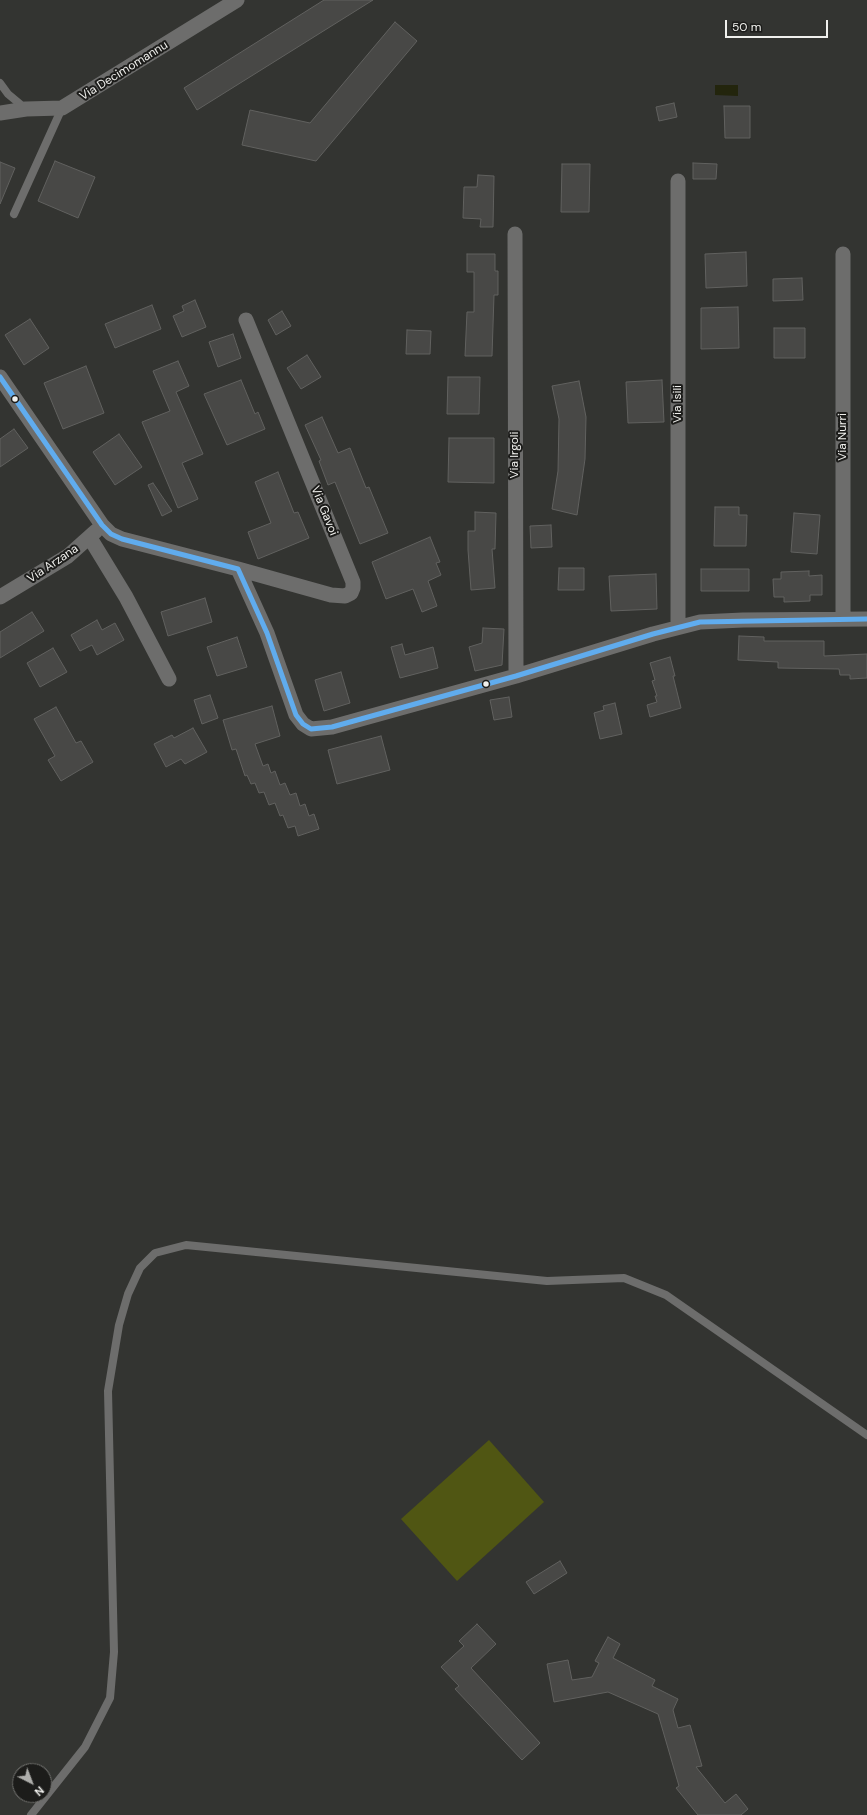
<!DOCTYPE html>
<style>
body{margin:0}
#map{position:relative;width:867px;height:1815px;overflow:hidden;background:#333431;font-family:"DM Sans",sans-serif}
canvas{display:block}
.north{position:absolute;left:12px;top:1763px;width:40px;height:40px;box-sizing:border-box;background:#1c1c1a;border:1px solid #71716e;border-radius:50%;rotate:138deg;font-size:11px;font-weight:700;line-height:16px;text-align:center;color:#f0f0ed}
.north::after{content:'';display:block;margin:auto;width:14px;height:18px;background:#aeaeab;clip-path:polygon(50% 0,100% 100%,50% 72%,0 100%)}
.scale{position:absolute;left:725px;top:20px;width:103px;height:18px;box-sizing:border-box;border:2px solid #f0f0ed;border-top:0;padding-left:5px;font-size:12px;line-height:14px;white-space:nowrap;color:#f0f0ed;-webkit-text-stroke:3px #1c1c1a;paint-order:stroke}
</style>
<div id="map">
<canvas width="867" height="1815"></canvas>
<div class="north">N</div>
<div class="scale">50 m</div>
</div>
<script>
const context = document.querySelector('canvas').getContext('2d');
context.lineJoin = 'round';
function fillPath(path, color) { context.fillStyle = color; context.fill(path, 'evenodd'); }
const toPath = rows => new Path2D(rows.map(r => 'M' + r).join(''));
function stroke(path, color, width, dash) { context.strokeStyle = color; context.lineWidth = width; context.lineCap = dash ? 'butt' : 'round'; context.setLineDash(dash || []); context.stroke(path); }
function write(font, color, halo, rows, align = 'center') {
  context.font = font + ' "DM Sans",sans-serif'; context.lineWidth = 4; context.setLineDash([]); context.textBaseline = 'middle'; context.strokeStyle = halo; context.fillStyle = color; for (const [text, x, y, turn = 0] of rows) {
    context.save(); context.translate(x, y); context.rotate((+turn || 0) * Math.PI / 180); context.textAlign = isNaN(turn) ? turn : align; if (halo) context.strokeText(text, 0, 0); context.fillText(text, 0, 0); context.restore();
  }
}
const green = toPath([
 [489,1440,544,1502,457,1581,401,1519]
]);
const water = toPath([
 [715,85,738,85,738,96,715,95]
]);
const building = toPath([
 [324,0,373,0,197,110,184,88,324,0],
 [395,22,417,41,316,161,242,145,250,110,310,123,395,22],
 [674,103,677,117,659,121,656,107,674,103],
 [724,106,750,106,750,138,725,138,724,106],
 [55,161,95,177,78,218,38,201,55,161],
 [0,162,15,168,0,204,0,162],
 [693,163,717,164,716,179,693,179,693,163],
 [562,164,590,164,589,212,561,212,562,164],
 [478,175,494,176,493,227,480,227,481,219,463,218,464,187,477,187,478,175],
 [746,252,747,286,706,288,705,254,746,252],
 [467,254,495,254,495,271,498,271,498,295,494,295,492,356,465,356,467,312,474,312,474,272,467,272,467,254],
 [802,278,803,300,773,301,773,279,802,278],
 [195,300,206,327,182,337,173,316,184,311,182,306,195,300],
 [152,305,161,329,115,348,105,324,152,305],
 [738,307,739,348,701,349,701,308,738,307],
 [282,311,291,326,276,335,268,320,282,311],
 [30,319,49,348,24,365,5,335,30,319],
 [774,328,805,328,805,358,774,358,774,328],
 [407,330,431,331,430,354,406,354,407,330],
 [233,334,241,358,218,367,209,342,233,334],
 [307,355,321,377,301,389,287,368,307,355],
 [178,361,189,386,176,392,203,454,182,463,198,499,178,508,142,422,170,411,153,371,178,361],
 [86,366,104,413,63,429,44,383,86,366],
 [448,377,480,377,479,414,447,414,448,377],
 [241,380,255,414,258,412,265,429,227,445,204,394,241,380],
 [662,380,664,422,628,423,626,382,662,380],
 [579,381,586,417,585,459,577,515,552,509,558,471,559,419,552,386,579,381],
 [322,417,338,453,350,448,366,488,369,487,388,533,360,544,335,482,328,485,319,461,321,460,305,425,322,417],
 [14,429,28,448,0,467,0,439,14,429],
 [119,434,142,467,115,485,93,452,119,434],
 [449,438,494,438,494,483,448,482,449,438],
 [278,472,294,513,298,512,309,538,258,559,248,532,271,523,255,482,278,472],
 [153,483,172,511,162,516,148,485,153,483],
 [715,507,739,507,739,515,747,515,746,546,714,546,715,507],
 [475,512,496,513,495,549,492,549,495,588,471,590,468,550,468,531,475,531,475,512],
 [794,513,820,515,817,554,791,552,794,513],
 [551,525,552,547,531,548,530,526,551,525],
 [430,537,440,562,436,563,441,575,428,581,437,606,422,612,413,589,386,599,372,562,430,537],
 [559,568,584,568,584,590,558,590,559,568],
 [701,569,749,569,749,591,701,591,701,569],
 [809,571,809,576,822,575,822,595,810,595,810,601,784,602,784,597,774,597,773,579,781,579,781,572,809,571],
 [656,574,657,609,611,611,609,576,656,574],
 [205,598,212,622,168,636,161,612,205,598],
 [32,612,44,631,0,658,0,632,32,612],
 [97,620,102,630,115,623,124,640,97,655,92,645,80,651,71,635,97,620],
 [483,628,504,629,502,665,475,671,469,647,482,643,483,628],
 [739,636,764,637,764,641,824,641,824,656,867,654,867,678,850,679,850,675,840,675,839,669,778,668,778,662,738,660,739,636],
 [237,637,247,667,217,676,207,647,237,637],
 [402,644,405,655,433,647,438,668,400,678,391,647,402,644],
 [53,648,67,672,40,687,27,663,53,648],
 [670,657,675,676,673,676,681,708,650,717,647,705,657,702,655,696,657,696,652,681,655,680,650,663,670,657],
 [341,672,350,703,324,711,315,680,341,672],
 [210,695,218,718,202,724,194,700,210,695],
 [509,697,512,717,494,720,490,700,509,697],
 [615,703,622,734,600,739,594,713,604,710,603,706,615,703],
 [272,706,280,736,255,744,263,766,268,764,271,773,275,771,280,785,285,783,290,795,296,793,300,806,305,804,309,816,314,814,319,829,298,836,295,826,288,828,283,815,280,816,275,803,269,805,264,792,259,793,255,783,251,784,247,775,245,776,236,749,232,750,223,720,272,706],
 [56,707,76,743,81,741,93,762,61,781,48,760,55,756,34,719,56,707],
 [193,728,207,752,185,764,181,759,166,767,154,744,172,735,174,738,193,728],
 [381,736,390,770,337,784,328,750,381,736],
 [560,1561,567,1573,534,1594,526,1582,560,1561],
 [477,1624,496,1644,471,1668,540,1743,522,1760,455,1689,459,1686,441,1667,464,1646,459,1641,477,1624],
 [608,1637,620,1644,613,1658,655,1680,652,1686,678,1699,673,1710,678,1728,690,1725,702,1766,696,1767,725,1803,736,1794,748,1809,741,1815,698,1815,676,1788,679,1786,658,1714,608,1692,554,1702,547,1664,568,1660,572,1680,592,1677,599,1663,595,1661,608,1637]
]);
const lane = toPath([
 [0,83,8,94,26,109],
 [14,214,62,108],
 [31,1815,85,1747,110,1698,114,1652,108,1391,119,1325,128,1294,140,1268,155,1253,186,1245,547,1281,624,1278,666,1295,867,1435]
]);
const street = toPath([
 [0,113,26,109,62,108,237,0],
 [515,234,516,676],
 [0,377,102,525,111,534,122,539,238,569,267,633,296,715,303,724,311,729,332,727,516,676,653,634,700,622,743,620,867,619],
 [90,538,126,597,169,679],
 [238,569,331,595,345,596,351,593,353,588,353,582,246,320],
 [0,597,68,556,96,531],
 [843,619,843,254],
 [678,627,678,181]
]);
const bus1 = toPath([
 [0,377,102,525,111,534,122,539,238,569,267,633,296,715,303,724,311,729,332,727,516,676,653,634,700,622,867,619]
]);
const markers = [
 [15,399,3.5,"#f0f0ed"],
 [486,684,3.5,"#f0f0ed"]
];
const streetNames = [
 ["Via Decimomannu",124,71,-32],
 ["Via Isili",678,404,-90],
 ["Via Nurri",843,437,-90],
 ["Via Irgoli",515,455,-90],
 ["Via Gavoi",324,511,68],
 ["Via Arzana",53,564,-34]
];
fillPath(green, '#505613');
fillPath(water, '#23250d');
fillPath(building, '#484846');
stroke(building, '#61615f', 1);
stroke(lane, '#6d6d6c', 8);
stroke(street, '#6d6d6c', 15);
stroke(bus1, '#60acee', 5);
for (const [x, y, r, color] of markers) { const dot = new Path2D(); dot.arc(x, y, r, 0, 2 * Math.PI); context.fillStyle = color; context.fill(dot); stroke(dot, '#1c1c1a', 1.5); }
write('12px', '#f0f0ed', '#1c1c1a', streetNames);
</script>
